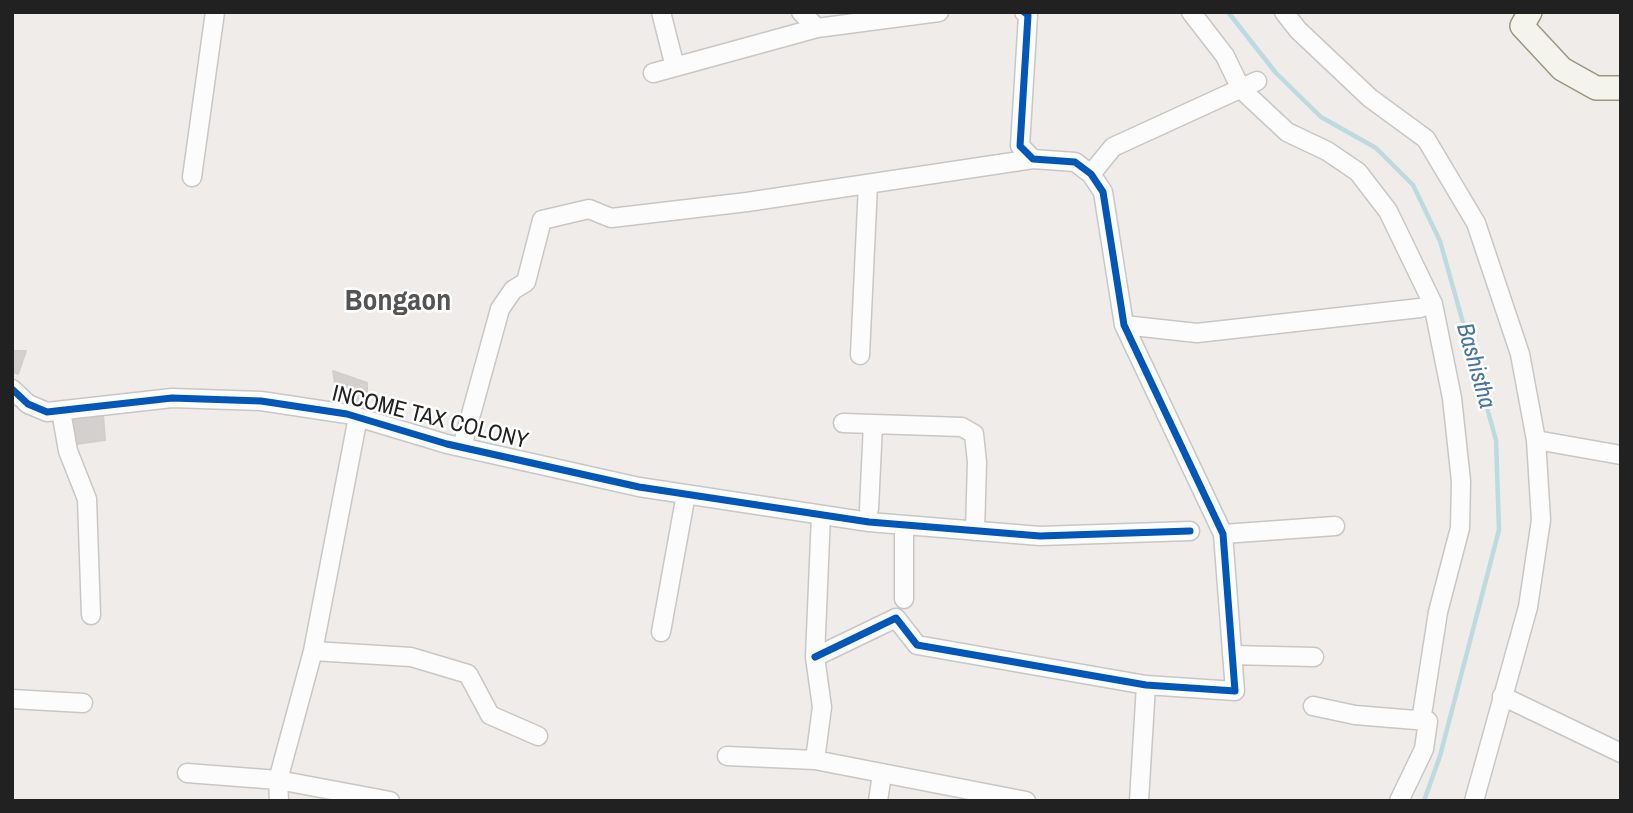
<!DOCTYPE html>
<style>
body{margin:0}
#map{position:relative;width:1633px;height:813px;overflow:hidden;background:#efece9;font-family:"Archivo Narrow",sans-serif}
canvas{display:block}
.frame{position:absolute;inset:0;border:14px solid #212121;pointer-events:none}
</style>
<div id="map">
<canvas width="1633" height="813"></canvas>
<div class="frame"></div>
</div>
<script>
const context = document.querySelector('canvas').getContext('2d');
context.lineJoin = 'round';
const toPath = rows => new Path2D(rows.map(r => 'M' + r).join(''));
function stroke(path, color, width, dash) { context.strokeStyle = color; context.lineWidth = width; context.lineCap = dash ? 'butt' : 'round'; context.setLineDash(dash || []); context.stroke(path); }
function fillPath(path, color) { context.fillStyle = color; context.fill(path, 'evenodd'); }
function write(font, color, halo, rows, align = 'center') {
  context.font = font + ' "Archivo Narrow",sans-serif'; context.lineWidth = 5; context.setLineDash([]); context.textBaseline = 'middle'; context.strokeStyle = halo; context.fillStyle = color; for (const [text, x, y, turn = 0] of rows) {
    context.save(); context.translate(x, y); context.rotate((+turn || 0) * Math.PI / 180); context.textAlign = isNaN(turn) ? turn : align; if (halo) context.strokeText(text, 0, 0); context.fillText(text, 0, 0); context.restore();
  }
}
const stream = toPath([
 [1228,12,1276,73,1321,117,1376,148,1413,185,1440,241,1496,440,1499,530,1440,756,1424,801]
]);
const building = toPath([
 [12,351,26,351,18,374,12,371,12,351],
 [333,371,367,383,367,408,338,400,333,371],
 [103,415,105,440,76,444,72,419,103,415]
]);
const street = toPath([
 [661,12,675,67],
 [801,12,817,28,939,12],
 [1191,12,1225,56,1241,89,1287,132,1327,151,1358,172,1388,211,1433,304,1452,398,1461,481,1460,528,1438,612,1421,721],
 [1284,12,1298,30,1370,98,1426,139,1476,223,1520,354,1536,440,1541,520,1528,607,1474,801],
 [653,73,817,28],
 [1091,174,1113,147,1257,81],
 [192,177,215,12],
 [1124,325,1197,333,1420,308,1433,304],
 [860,355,868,184],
 [12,389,28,404,47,412,172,398,261,401,347,414,447,444,639,487,869,522,1040,536,1190,531],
 [61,411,68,451,87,499,91,615],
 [843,423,873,424],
 [1536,440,1621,455],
 [462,447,500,309,513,290,526,282,542,220,589,209,611,218,747,202,1033,159],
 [869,509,873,424,962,427,974,434,977,462,975,531],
 [821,515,815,657,822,707,815,760,1026,801],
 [904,525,904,599],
 [1223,534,1335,526],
 [661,632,686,494],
 [313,651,411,657,468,674,490,715,538,736],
 [1232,655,1314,657],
 [815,657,896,618,917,645,1146,685,1235,691,1223,534,1124,325,1103,192,1091,174,1075,162,1033,159,1020,146,1028,15,1024,12],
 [1502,696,1621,753],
 [12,699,83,703],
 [1313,706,1355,715,1428,721,1424,749,1399,801],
 [727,756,815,760],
 [187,773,278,780,390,801],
 [279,801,278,780,313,651,358,417],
 [878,801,882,774],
 [1139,801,1146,685]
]);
const secondary = toPath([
 [1530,12,1522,26,1562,69,1596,88,1621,88]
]);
const cycleway = toPath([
 [12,389,28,404,47,412,172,398,261,401,347,414,447,444,639,487,869,522,1040,536,1190,531],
 [815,657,896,618,917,645,1146,685,1235,691,1223,534,1124,325,1103,192,1091,174,1075,162,1033,159,1020,146,1028,15,1024,12]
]);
const streetNames = [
 ["INCOME TAX COLONY",430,418,14]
];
const waterNames = [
 ["Bashistha",1475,366,74]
];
const districtNames = [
 ["Bongaon",398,302]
];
stroke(stream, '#bddae1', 4.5);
fillPath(building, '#d4d0ce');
stroke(building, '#d2cecb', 2);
stroke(street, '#c8c7c5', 21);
stroke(secondary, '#989880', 26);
stroke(street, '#fdfcfc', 18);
stroke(secondary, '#f4f4ec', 23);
stroke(cycleway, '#0057b8', 7);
write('23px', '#212121', '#fff', streetNames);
write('italic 24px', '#4777a0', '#fff', waterNames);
write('bold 30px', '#545454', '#fff', districtNames);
</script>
